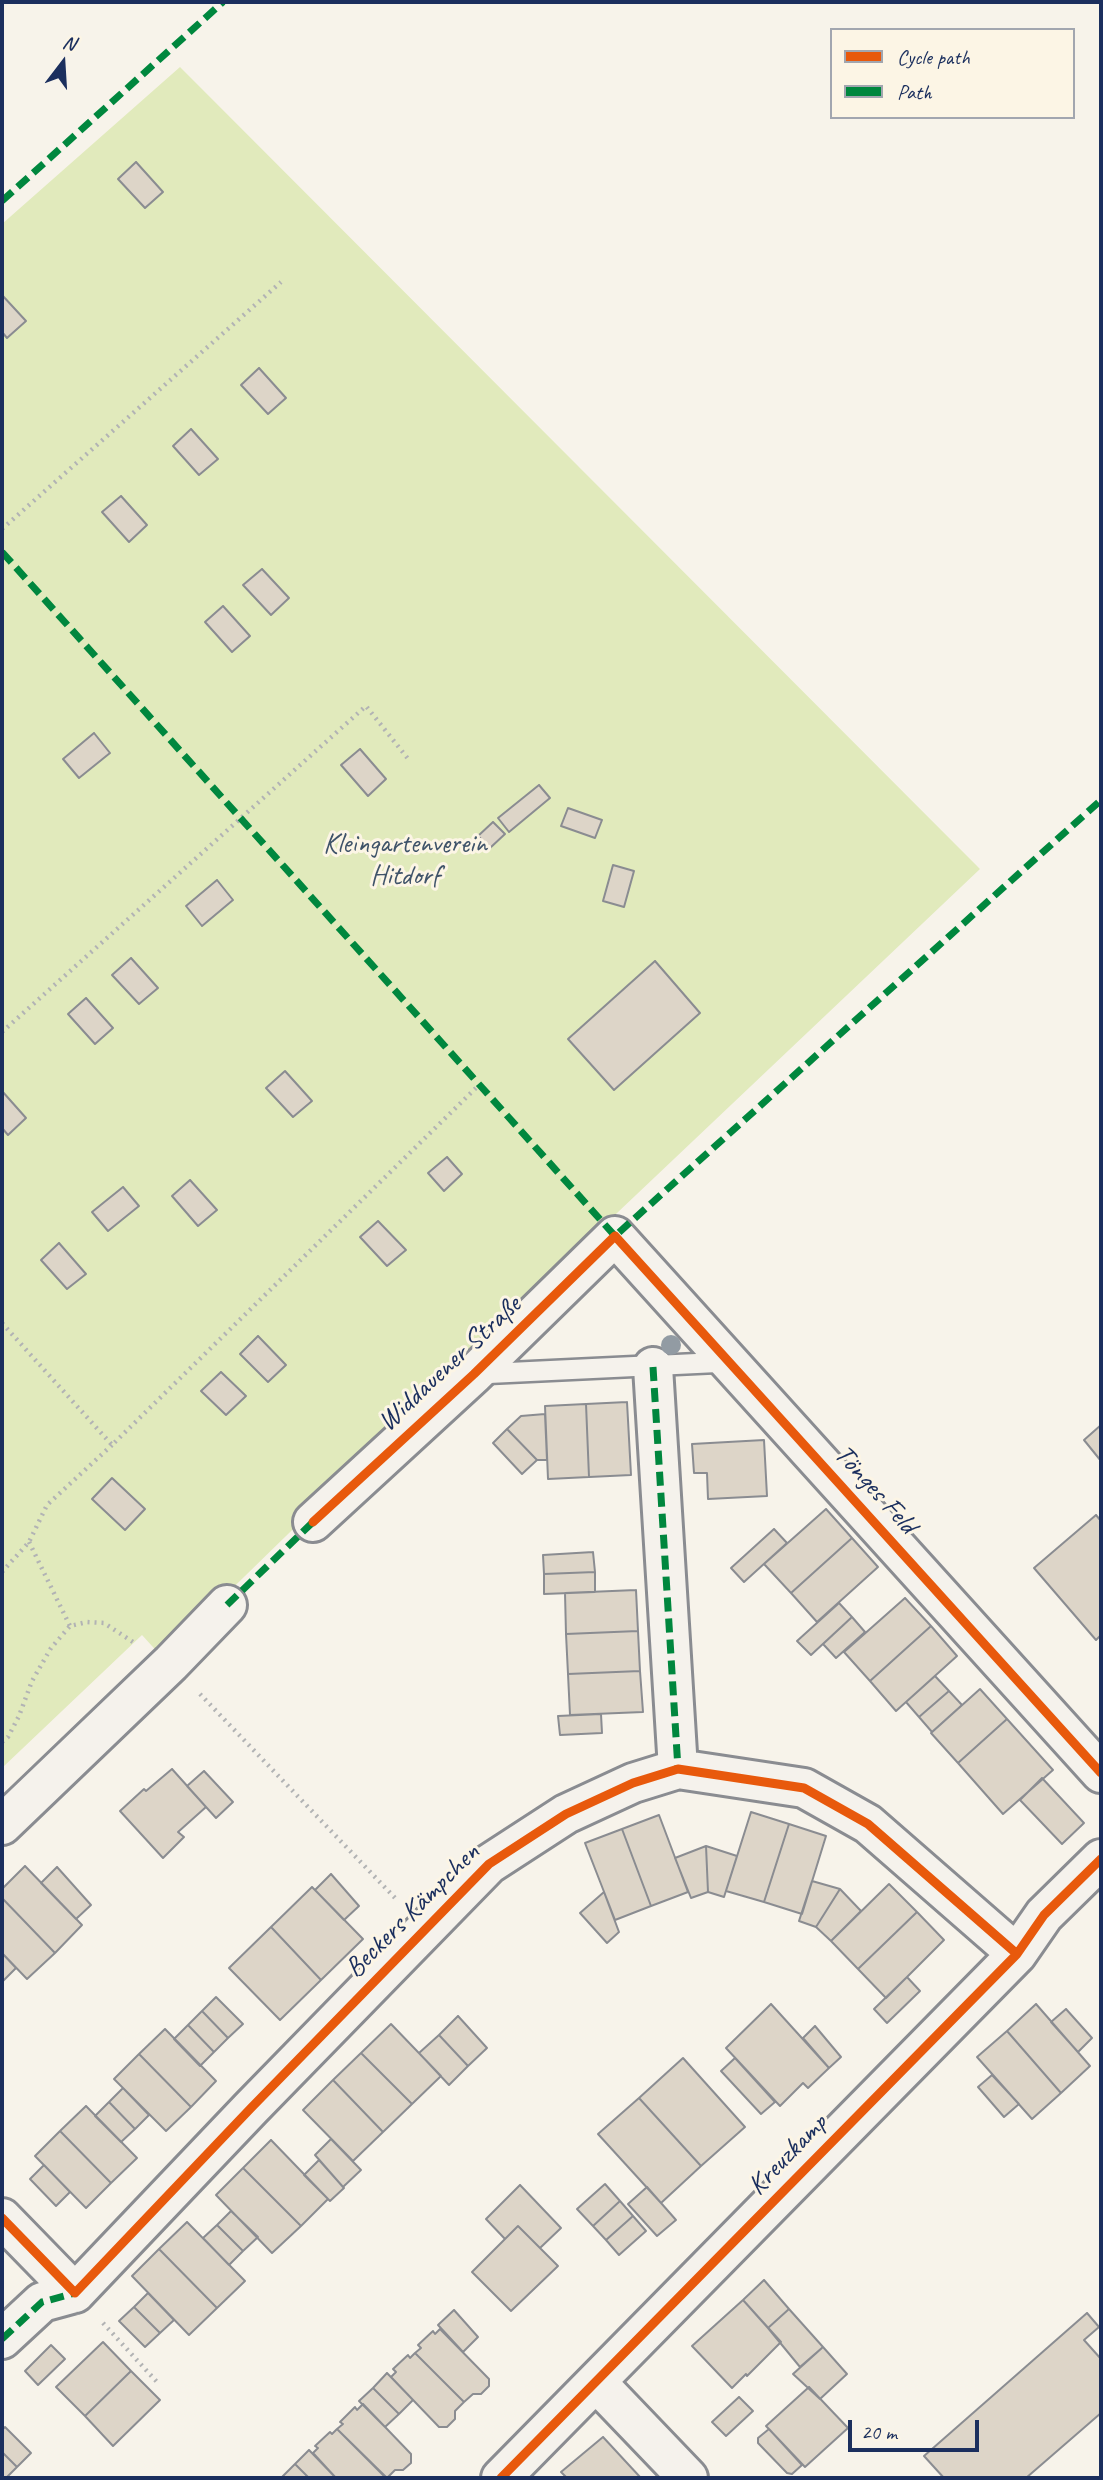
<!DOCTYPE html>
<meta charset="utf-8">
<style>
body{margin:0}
#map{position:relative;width:1103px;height:2480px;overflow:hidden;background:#f7f3ea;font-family:Caveat,sans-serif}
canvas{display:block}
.frame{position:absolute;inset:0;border:4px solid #1b2f5e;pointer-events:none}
.legend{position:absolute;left:830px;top:28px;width:245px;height:91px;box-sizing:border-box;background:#fcf5e5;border:2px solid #a2a6af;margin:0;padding:9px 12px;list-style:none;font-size:21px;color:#1b2f5e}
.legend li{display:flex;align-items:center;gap:14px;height:35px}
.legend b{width:35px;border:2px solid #a2a6af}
.north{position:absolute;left:28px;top:28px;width:70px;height:70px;-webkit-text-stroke:5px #fcf5e5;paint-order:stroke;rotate:17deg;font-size:19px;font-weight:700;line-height:28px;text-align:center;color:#1b2f5e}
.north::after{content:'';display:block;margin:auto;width:24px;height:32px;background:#1b2f5e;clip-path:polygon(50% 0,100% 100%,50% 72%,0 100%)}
.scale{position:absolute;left:848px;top:2420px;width:131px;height:32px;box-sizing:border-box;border:4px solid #1b2f5e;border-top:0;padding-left:9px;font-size:21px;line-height:24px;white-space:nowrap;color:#1b2f5e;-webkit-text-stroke:5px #fcf5e5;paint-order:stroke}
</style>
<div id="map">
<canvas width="1103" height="2480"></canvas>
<div class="frame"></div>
<ul class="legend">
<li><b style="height:9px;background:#e8590c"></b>Cycle path</li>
<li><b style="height:9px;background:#00873e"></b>Path</li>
</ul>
<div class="north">N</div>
<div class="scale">20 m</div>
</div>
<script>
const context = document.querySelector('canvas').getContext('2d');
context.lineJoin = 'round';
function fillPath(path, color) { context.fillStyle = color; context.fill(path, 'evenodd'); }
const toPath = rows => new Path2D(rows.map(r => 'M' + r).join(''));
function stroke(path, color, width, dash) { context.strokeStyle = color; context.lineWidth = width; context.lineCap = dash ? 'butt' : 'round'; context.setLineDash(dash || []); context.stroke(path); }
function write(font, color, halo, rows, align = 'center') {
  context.font = font + ' Caveat,sans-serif'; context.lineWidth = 6; context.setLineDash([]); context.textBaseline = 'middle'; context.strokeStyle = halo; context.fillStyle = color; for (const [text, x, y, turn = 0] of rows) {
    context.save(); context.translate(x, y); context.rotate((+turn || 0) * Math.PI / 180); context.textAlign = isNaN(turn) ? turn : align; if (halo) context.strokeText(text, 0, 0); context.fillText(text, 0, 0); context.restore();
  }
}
const green = toPath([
 [180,67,980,869,617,1213,162,1657,142,1635,2,1768,2,224]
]);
const building = toPath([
 [136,162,163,192,145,208,118,179,136,162],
 [2,295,26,321,7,338,2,332,2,295],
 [259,368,286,398,268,414,241,385,259,368],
 [191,429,218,459,199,475,173,446,191,429],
 [121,496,147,525,129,542,102,512,121,496],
 [262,569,289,598,271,615,243,585,262,569],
 [223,606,250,636,232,652,205,622,223,606],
 [94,733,110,753,79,778,63,759,94,733],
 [360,749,386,779,368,796,341,765,360,749],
 [539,785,550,798,509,832,498,818,539,785],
 [568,808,602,820,595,838,561,826,568,808],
 [493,822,505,834,490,848,478,836,493,822],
 [613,865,634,871,624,907,603,901,613,865],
 [217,880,233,900,202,926,186,906,217,880],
 [131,958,158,988,139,1004,112,975,131,958],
 [655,961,700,1013,614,1090,568,1039,655,961],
 [86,998,113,1028,95,1044,68,1014,86,998],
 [285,1071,312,1101,293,1117,266,1088,285,1071],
 [2,1091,26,1118,8,1135,2,1128,2,1091],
 [447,1157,462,1174,444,1191,428,1173,447,1157],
 [190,1180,217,1210,198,1226,172,1196,190,1180],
 [123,1187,139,1206,108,1231,92,1212,123,1187],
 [378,1221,406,1250,387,1266,360,1237,378,1221],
 [59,1243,86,1274,67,1289,41,1260,59,1243],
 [258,1336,286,1365,268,1382,240,1354,258,1336],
 [221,1372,246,1396,226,1415,201,1391,221,1372],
 [627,1402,631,1475,589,1477,586,1404,627,1402],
 [586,1404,589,1477,548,1479,545,1406,586,1404],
 [545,1414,547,1460,537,1460,507,1429,521,1416,545,1414],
 [1101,1425,1101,1461,1084,1440,1101,1425],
 [507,1429,537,1460,522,1474,493,1443,507,1429],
 [764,1440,767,1496,708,1499,707,1473,694,1473,692,1444,764,1440],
 [112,1478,145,1509,125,1530,92,1499,112,1478],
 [826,1509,852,1538,791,1593,764,1564,826,1509],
 [1096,1515,1101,1521,1101,1635,1096,1640,1034,1568,1096,1515],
 [774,1529,787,1543,744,1582,731,1568,774,1529],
 [852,1538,878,1567,817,1622,791,1593,852,1538],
 [593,1552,595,1572,544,1574,543,1555,593,1552],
 [595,1572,595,1592,544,1594,544,1574,595,1572],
 [636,1590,638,1631,566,1634,565,1593,636,1590],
 [905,1598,931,1626,870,1681,844,1652,905,1598],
 [839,1603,852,1617,811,1655,797,1641,839,1603],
 [852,1617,865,1632,836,1658,823,1644,852,1617],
 [931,1626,957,1656,896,1711,870,1681,931,1626],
 [638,1631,640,1671,568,1674,566,1634,638,1631],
 [640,1671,643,1712,570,1715,568,1674,640,1671],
 [935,1676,949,1691,919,1717,906,1702,935,1676],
 [980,1689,1007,1719,958,1763,931,1733,980,1689],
 [949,1691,962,1705,932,1732,919,1717,949,1691],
 [601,1714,602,1733,560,1735,558,1716,601,1714],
 [1007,1719,1053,1770,1003,1814,958,1763,1007,1719],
 [172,1769,206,1807,178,1832,184,1837,163,1858,120,1811,144,1789,146,1791,172,1769],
 [204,1771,233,1802,216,1818,187,1786,204,1771],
 [1042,1778,1084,1823,1062,1844,1020,1800,1042,1778],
 [751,1812,789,1824,764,1902,726,1891,751,1812],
 [659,1815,688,1892,651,1906,622,1829,659,1815],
 [789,1824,826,1836,802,1914,764,1902,789,1824],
 [622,1829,651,1906,615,1920,585,1843,622,1829],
 [706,1846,737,1856,724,1897,708,1892,706,1846],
 [706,1846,708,1892,691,1898,675,1858,706,1846],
 [25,1866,82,1925,55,1953,2,1898,2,1889,25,1866],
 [57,1867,91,1905,76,1919,41,1883,57,1867],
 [331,1874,359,1906,344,1920,315,1890,331,1874],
 [812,1881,840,1889,816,1927,799,1921,812,1881],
 [889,1884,917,1912,858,1969,831,1941,889,1884],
 [312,1887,363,1939,321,1980,271,1927,312,1887],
 [840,1889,861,1911,831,1941,816,1927,840,1889],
 [604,1892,619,1932,607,1943,580,1913,604,1892],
 [2,1898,55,1953,27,1979,2,1953,2,1898],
 [917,1912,944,1940,886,1998,858,1969,917,1912],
 [271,1927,321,1980,280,2020,229,1968,271,1927],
 [2,1953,16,1968,2,1982,2,1953],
 [907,1977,920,1991,887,2023,874,2009,907,1977],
 [216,1997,243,2024,228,2038,202,2011,216,1997],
 [771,2004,829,2068,808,2088,803,2083,780,2106,726,2048,771,2004],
 [1036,2004,1090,2066,1061,2093,1007,2031,1036,2004],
 [1066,2009,1092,2038,1078,2052,1051,2022,1066,2009],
 [202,2011,228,2038,214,2052,188,2025,202,2011],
 [458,2016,487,2048,468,2066,439,2035,458,2016],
 [391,2024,441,2076,412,2104,361,2053,391,2024],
 [188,2025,214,2052,200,2066,174,2039,188,2025],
 [815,2026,841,2057,829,2068,803,2038,815,2026],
 [165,2029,216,2081,191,2107,139,2054,165,2029],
 [1007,2031,1061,2093,1032,2119,977,2057,1007,2031],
 [439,2035,468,2066,449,2085,419,2053,439,2035],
 [361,2053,412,2104,383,2132,333,2080,361,2053],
 [139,2054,191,2107,166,2131,114,2079,139,2054],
 [683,2058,745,2127,701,2166,639,2098,683,2058],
 [735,2058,775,2102,761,2114,721,2071,735,2058],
 [992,2075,1019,2104,1004,2117,978,2087,992,2075],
 [333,2080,383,2132,353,2161,303,2110,333,2080],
 [123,2088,149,2115,135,2129,109,2102,123,2088],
 [639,2098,701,2166,661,2203,598,2134,639,2098],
 [109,2102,135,2129,121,2142,95,2116,109,2102],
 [86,2106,137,2158,111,2183,60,2131,86,2106],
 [60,2131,111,2183,86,2208,35,2156,60,2131],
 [331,2139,361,2170,343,2187,315,2155,331,2139],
 [271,2140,328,2199,301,2226,243,2168,271,2140],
 [319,2160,344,2188,330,2201,304,2175,319,2160],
 [44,2165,70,2192,56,2206,30,2179,44,2165],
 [243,2168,301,2226,272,2253,216,2195,243,2168],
 [605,2184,620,2201,593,2226,577,2209,605,2184],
 [520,2185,561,2228,540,2248,518,2226,505,2239,486,2219,520,2185],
 [647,2187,676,2220,657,2236,628,2204,647,2187],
 [620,2201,633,2216,606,2240,593,2226,620,2201],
 [231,2211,258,2237,243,2251,217,2225,231,2211],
 [633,2216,646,2231,619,2255,606,2240,633,2216],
 [187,2222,245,2281,217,2308,159,2249,187,2222],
 [217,2225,243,2251,229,2265,203,2238,217,2225],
 [518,2226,558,2266,511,2311,472,2272,518,2226],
 [159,2249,217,2308,189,2335,132,2276,159,2249],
 [764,2280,789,2309,768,2328,743,2300,764,2280],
 [148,2293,174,2320,160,2333,134,2307,148,2293],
 [743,2300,781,2342,747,2376,746,2374,732,2388,692,2346,743,2300],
 [134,2307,160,2333,145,2347,119,2321,134,2307],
 [789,2309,823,2347,800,2367,768,2328,789,2309],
 [454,2310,478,2337,463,2352,438,2325,454,2310],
 [1087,2313,1099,2327,1084,2340,1101,2359,1101,2413,1026,2478,944,2478,924,2456,1087,2313],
 [440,2329,489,2379,489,2386,481,2394,473,2394,464,2402,415,2353,421,2348,418,2345,433,2331,435,2334,440,2329],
 [103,2342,131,2371,85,2416,56,2387,103,2342],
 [51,2345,65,2359,38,2385,25,2371,51,2345],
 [823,2347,847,2374,820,2399,793,2374,823,2347],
 [415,2353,464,2402,455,2411,455,2419,447,2427,439,2427,391,2377,396,2372,393,2369,408,2355,410,2358,415,2353],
 [131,2371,160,2400,113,2446,85,2416,131,2371],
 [387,2373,413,2400,399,2414,373,2388,387,2373],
 [809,2387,848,2428,805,2467,766,2426,809,2387],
 [373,2388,399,2414,385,2427,359,2401,373,2388],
 [739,2397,753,2411,726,2436,712,2422,739,2397],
 [363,2404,411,2454,411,2463,403,2470,395,2470,387,2478,337,2429,343,2424,340,2422,355,2407,357,2410,363,2404],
 [5,2427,31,2453,17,2467,2,2452,2,2430,5,2427],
 [337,2429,386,2478,336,2478,313,2453,318,2448,315,2446,330,2432,332,2434,337,2429],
 [769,2429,802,2465,792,2474,787,2473,758,2443,758,2438,769,2429],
 [603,2437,640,2477,639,2478,567,2478,561,2472,603,2437],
 [309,2450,335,2477,333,2478,309,2478,295,2464,309,2450],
 [2,2452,17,2467,6,2478,2,2478,2,2452],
 [295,2464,309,2478,281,2478,295,2464]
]);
const path = toPath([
 [2,529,281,282],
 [2,1032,366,706,409,760],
 [2,1323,112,1445,479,1085],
 [29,1542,70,1626],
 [2,1572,29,1542,47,1505,112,1445],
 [200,1694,397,1900],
 [2,1742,8,1737,19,1716,32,1681,51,1648,70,1626,87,1622,104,1623,133,1642],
 [103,2323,157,2382]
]);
const lane = toPath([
 [478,1374,728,1362]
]);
const street = toPath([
 [653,1367,678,1769],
 [313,1522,474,1374,615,1236,1101,1773],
 [2,1825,171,1663,227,1605],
 [2,2218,75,2293,251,2108,489,1864,566,1814,633,1783,678,1769,804,1788,868,1824,1017,1954],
 [2,2339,42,2302,75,2293],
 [597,2383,688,2478],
 [501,2478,1017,1954,1044,1915,1101,1859]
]);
const quiet = toPath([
 [2,201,223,2],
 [2,552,615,1236,1101,800],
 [653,1367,678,1769],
 [227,1605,313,1522],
 [2,2339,42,2302,75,2293]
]);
const cycleway = toPath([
 [313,1522,474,1374,615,1236,1101,1773],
 [2,2218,75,2293,251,2108,489,1864,566,1814,633,1783,678,1769,804,1788,868,1824,1017,1954],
 [501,2478,1017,1954,1044,1915,1101,1859]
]);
const trees = [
 [671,1345]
];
const parkNames = [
 ["Kleingartenverein",405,845],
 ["Hitdorf",405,877]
];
const streetNames = [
 ["Widdauener Straße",450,1364,-43],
 ["Tönges Feld",875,1490,48],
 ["Beckers Kämpchen",413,1911,-45],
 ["Kreuzkamp",788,2155,-46]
];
fillPath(green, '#e1eabc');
fillPath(building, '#ddd5c8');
stroke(building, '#8a8c91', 2);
stroke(lane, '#8a8c91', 24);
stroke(street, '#8a8c91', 44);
stroke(path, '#b2b3b4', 4.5, [2, 5]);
stroke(lane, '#f5f2ec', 19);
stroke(street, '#f5f2ec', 38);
stroke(quiet, '#00873e', 7, [14, 7]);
stroke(cycleway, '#e8590c', 9);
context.fillStyle = '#929ba3';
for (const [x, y] of trees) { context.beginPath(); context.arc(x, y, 10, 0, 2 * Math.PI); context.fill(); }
write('28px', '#3f5369', '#fcf5e5', parkNames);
write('28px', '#1b2f5e', '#fcf5e5', streetNames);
</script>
